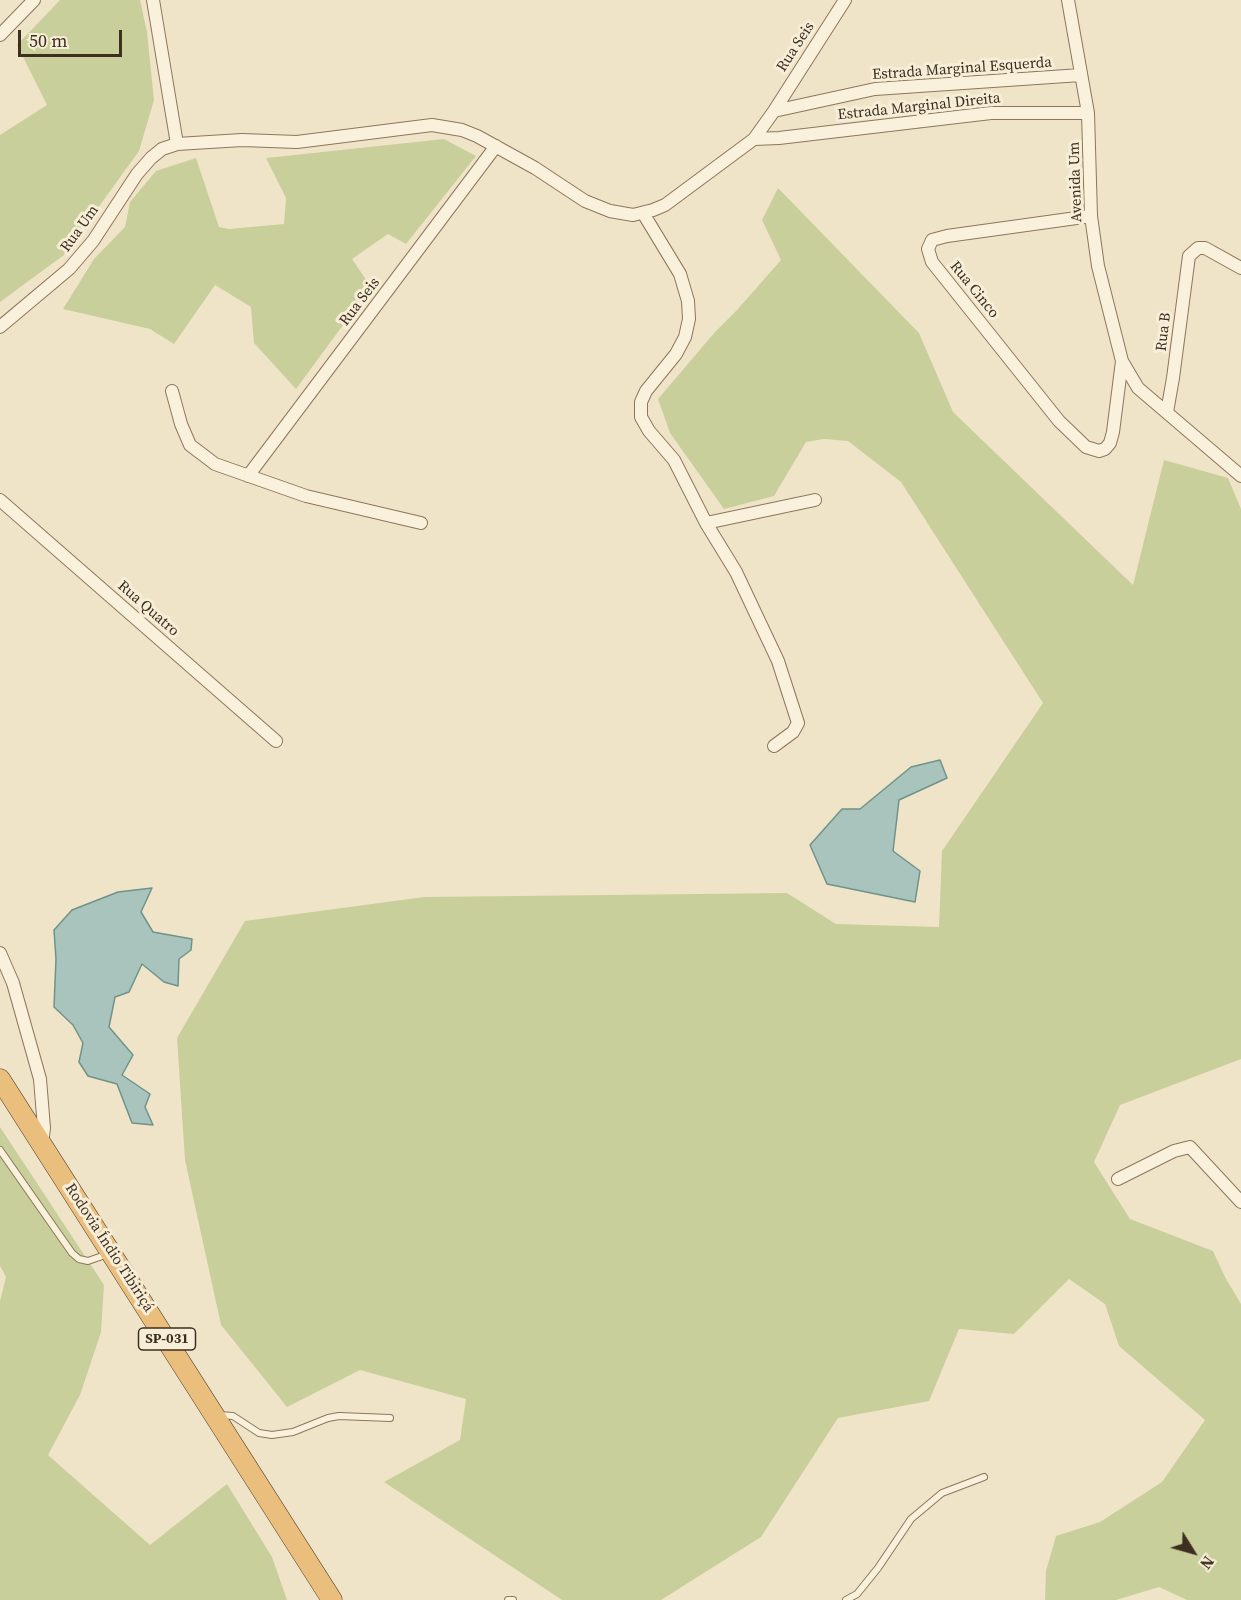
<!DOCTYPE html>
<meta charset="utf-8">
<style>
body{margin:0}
#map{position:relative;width:1241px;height:1600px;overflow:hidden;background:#f0e4c8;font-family:"Source Serif 4",serif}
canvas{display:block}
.north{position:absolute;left:1163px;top:1522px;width:60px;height:60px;-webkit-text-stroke:4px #f7eed8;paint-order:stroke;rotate:127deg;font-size:16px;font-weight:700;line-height:24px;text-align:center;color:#3d2e20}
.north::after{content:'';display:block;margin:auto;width:21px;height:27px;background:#3d2e20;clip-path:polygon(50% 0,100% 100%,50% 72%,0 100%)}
.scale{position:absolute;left:18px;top:30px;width:104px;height:27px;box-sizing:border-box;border:3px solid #3d2e20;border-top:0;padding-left:8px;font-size:18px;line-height:21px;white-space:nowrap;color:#3d2e20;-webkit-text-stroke:4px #f7eed8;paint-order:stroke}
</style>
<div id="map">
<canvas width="1241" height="1600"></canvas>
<div class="north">N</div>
<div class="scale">50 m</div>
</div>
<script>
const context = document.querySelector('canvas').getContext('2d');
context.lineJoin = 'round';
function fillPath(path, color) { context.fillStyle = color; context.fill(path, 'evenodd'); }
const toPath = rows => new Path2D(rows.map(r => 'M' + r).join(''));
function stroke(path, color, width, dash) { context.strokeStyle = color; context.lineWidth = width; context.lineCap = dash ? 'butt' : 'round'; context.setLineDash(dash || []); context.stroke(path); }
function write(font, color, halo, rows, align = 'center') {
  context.font = font + ' "Source Serif 4",serif'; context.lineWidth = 6; context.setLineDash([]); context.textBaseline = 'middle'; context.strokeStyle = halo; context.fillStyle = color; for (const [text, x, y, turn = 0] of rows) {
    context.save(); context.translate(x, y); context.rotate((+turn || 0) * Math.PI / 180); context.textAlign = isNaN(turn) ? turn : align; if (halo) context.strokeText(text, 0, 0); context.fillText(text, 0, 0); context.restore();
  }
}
const green = toPath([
 [60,0,140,0,147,32,154,100,139,151,64,255,0,302,0,135,47,105,17,45],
 [444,139,476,156,406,244,388,234,352,259,371,287,296,389,254,343,251,307,215,285,174,344,150,329,63,309,94,259,125,227,130,202,156,171,196,158,219,227,229,229,284,224,286,198,266,158],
 [778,188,919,333,953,412,1133,585,1164,460,1228,478,1241,509,1241,1059,1120,1105,1094,1162,1130,1219,1213,1251,1225,1277,1241,1304,1241,1600,1187,1600,1159,1587,1116,1600,1045,1600,1046,1571,1056,1536,1100,1522,1162,1482,1205,1420,1119,1346,1105,1304,1069,1279,1014,1334,959,1329,929,1401,838,1418,761,1537,661,1600,562,1600,384,1482,460,1440,466,1399,360,1370,287,1407,221,1325,185,1160,177,1038,245,921,424,897,787,893,836,924,939,927,942,851,1043,703,901,482,848,441,824,439,806,442,774,496,724,509,670,433,658,399,715,332,737,310,781,260,762,220],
 [0,1127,104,1285,101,1332,80,1395,48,1455,150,1545,227,1484,272,1557,287,1600,0,1600,0,1301,6,1277,0,1266]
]);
const water = toPath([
 [940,760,947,778,899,800,893,851,920,871,915,902,827,884,810,845,842,809,860,809,911,767,940,760],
 [152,888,141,912,153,932,192,939,191,950,179,959,178,986,164,982,142,964,129,992,115,997,109,1027,133,1055,122,1075,150,1094,145,1107,153,1125,132,1123,117,1084,88,1076,79,1062,83,1043,73,1025,54,1007,56,959,54,930,72,910,118,892,152,888]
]);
const service = toPath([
 [0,1150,72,1253,79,1259,88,1261,108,1254],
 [219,1415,233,1416,259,1433,272,1435,293,1432,328,1418,339,1416,390,1418],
 [508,1600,513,1600],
 [846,1600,857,1594,878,1568,911,1519,942,1493,984,1477]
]);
const minor = toPath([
 [153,0,177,144],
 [1068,0,1088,113,1091,216,1098,266,1122,361,1113,432,1110,443,1105,449,1099,451,1086,447,1059,421,932,262,928,249,932,240,947,236,1091,216],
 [0,35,34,0],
 [774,111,875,89,1081,75],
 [754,139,779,138,991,113,1088,113],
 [643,213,680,274,688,301,689,319,685,337,676,354,646,391,641,402,641,417,649,431,674,460,706,523,736,572,778,661,798,723,793,732,774,746],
 [0,327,69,269,93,241,137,174,151,158,162,149,177,144,242,140,297,142,432,125,462,130,477,136,535,168,585,201,610,211,633,215,653,210,665,205,754,139,774,111,845,0],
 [1122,361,1138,388,1241,476],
 [172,391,181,424,190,445,215,464,306,496,421,523],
 [1167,412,1173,378,1189,256,1198,248,1205,248,1241,268],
 [248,476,496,146],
 [0,500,276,741],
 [706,523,815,500],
 [0,953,13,983,40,1079,44,1128,42,1144],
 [1118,1179,1174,1151,1190,1147,1241,1202]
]);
const trunk = toPath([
 [0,1079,332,1600]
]);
const shields = [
 [167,1339,57]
];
const shieldNames = [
 ["SP-031",167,1339]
];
const streetNames = [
 ["Rua Seis",796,47,-57],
 ["Estrada Marginal Esquerda",962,69,-4],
 ["Estrada Marginal Direita",919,107,-6],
 ["Avenida Um",1076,182,-92],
 ["Rua Um",80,229,-54],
 ["Rua Cinco",974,290,51],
 ["Rua Seis",360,302,-53],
 ["Rua B",1164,332,-83],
 ["Rua Quatro",148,609,41],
 ["Rodovia Índio Tibiriçá",109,1248,57]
];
fillPath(green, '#c9cf9b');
fillPath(water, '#a9c4bc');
stroke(water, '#6f938a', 1.5);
stroke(service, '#8d765c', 8);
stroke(minor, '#8d765c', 14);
stroke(trunk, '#5b4430', 21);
stroke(service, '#faf1dc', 6);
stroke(minor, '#faf1dc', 12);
stroke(trunk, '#eabe7c', 20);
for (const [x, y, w] of shields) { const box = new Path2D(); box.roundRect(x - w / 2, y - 11, w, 22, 4.5); context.fillStyle = '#f7eed8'; context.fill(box); stroke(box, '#3d2e20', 1.5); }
write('bold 14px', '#3d2e20', null, shieldNames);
write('15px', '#3d2e20', '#f7eed8', streetNames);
</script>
